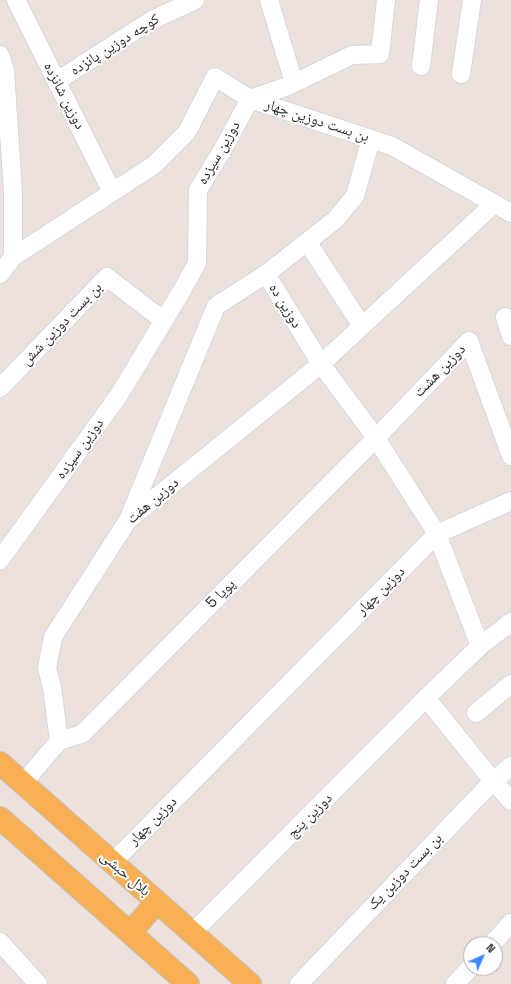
<!DOCTYPE html>
<meta charset="utf-8">
<style>
body{margin:0}
#map{position:relative;width:511px;height:984px;overflow:hidden;background:#ede1db;font-family:"Space Grotesk",sans-serif}
canvas{display:block}
.north{position:absolute;left:463px;top:936px;width:40px;height:40px;box-sizing:border-box;background:#fff;border:1px solid #aaa;border-radius:50%;rotate:45deg;font-size:11px;font-weight:700;line-height:16px;text-align:center;color:#2a2a2a}
.north::after{content:'';display:block;margin:auto;width:14px;height:18px;background:#3687ff;clip-path:polygon(50% 0,100% 100%,50% 72%,0 100%)}
</style>
<div id="map">
<canvas width="511" height="984"></canvas>
<div class="north">N</div>
</div>
<script>
const context = document.querySelector('canvas').getContext('2d');
context.lineJoin = 'round';
const toPath = rows => new Path2D(rows.map(r => 'M' + r).join(''));
function stroke(path, color, width, dash) { context.strokeStyle = color; context.lineWidth = width; context.lineCap = dash ? 'butt' : 'round'; context.setLineDash(dash || []); context.stroke(path); }
function write(font, color, halo, rows, align = 'center') {
  context.font = font + ' "Space Grotesk","Noto Naskh Arabic",sans-serif'; context.lineWidth = 4; context.setLineDash([]); context.textBaseline = 'middle'; context.strokeStyle = halo; context.fillStyle = color; for (const [text, x, y, turn = 0] of rows) {
    context.save(); context.translate(x, y); context.rotate((+turn || 0) * Math.PI / 180); context.textAlign = isNaN(turn) ? turn : align; if (halo) context.strokeText(text, 0, 0); context.fillText(text, 0, 0); context.restore();
  }
}
const minor = toPath([
 [16,0,112,192],
 [269,0,294,83],
 [386,0,380,54,352,55,288,86,250,99,392,146,511,213],
 [0,55,5,71,13,193,13,257],
 [421,66,429,0],
 [461,74,472,0],
 [57,81,152,20,195,0],
 [308,243,362,326],
 [0,274,13,257,154,165,187,132,215,77,250,99,222,151,198,190,197,263,181,292,119,395,0,560],
 [266,274,335,220,355,196,371,139],
 [505,317,511,336],
 [0,388,107,277,164,321],
 [129,518,216,306,266,274,321,364,494,204],
 [480,646,511,622],
 [476,713,511,684],
 [59,741,82,734,376,438,469,341,511,456],
 [23,783,59,741,52,687,47,668,53,637,128,520,321,364,376,438,437,534,511,501],
 [112,863,437,534,480,646,426,698,493,781,511,766],
 [192,933,426,698],
 [0,942,38,984],
 [492,944,511,923],
 [299,984,493,781,511,801],
 [455,984,471,967]
]);
const major = toPath([
 [0,763,250,984],
 [0,818,188,984],
 [130,933,157,902]
]);
const streetNames = [
 ["کوچه دوزین پانزده",115,45,-32],
 ["دوزین شانزده",64,96,63],
 ["بن بست دوزین چهار",317,121,18],
 ["دوزین سیزده",219,153,-60],
 ["دوزین ده",285,306,59],
 ["بن بست دوزین شش",62,324,-46],
 ["دوزین هشت",440,371,-46],
 ["دوزین سیزده",80,449,-54],
 ["دوزین هفت",153,501,-40],
 ["دوزین چهار",381,591,-45],
 ["پویا 5",221,594,-45],
 ["دوزین پنج",310,816,-45],
 ["دوزین چهار",153,821,-45],
 ["بن بست دوزین یک",405,872,-46],
 ["بلال حبشی",125,874,41]
];
stroke(minor, '#d0d8e4', 20);
stroke(major, '#c3c3c3', 24);
stroke(minor, '#fff', 18);
stroke(major, '#f9af54', 22);
write('15px', '#2a2a2a', '#fff', streetNames);
</script>
